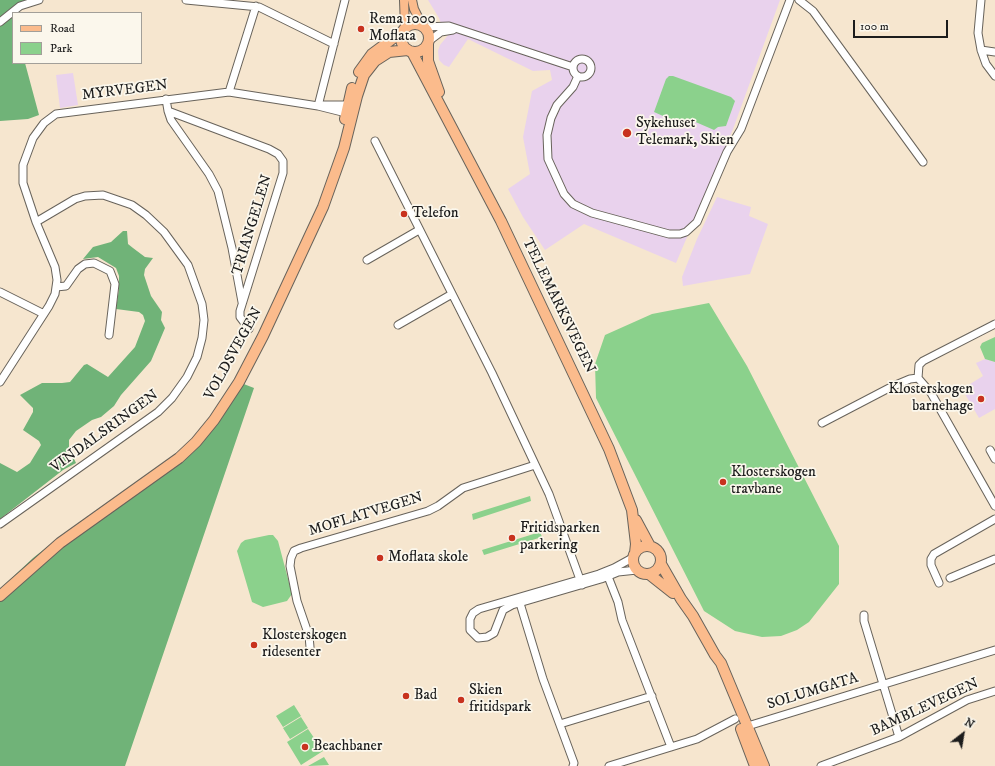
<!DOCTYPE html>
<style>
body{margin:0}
#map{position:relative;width:995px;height:766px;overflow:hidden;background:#f6e6cf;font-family:"IM FELL DW Pica",serif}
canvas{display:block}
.legend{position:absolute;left:12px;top:12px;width:130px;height:52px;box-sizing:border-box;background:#fbf7ec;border:1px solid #a29f99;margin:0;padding:5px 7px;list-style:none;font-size:12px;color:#1c1c1c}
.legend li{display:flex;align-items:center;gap:8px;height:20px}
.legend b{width:20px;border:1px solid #a29f99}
.north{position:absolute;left:943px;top:714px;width:40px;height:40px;-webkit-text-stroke:3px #fbf7ec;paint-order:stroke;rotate:31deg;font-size:11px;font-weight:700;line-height:16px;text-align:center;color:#1c1c1c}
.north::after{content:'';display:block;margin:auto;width:14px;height:18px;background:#1c1c1c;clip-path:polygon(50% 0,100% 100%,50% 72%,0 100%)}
.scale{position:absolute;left:853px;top:20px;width:95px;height:18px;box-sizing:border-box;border:2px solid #1c1c1c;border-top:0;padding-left:5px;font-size:12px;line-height:14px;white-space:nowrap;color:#1c1c1c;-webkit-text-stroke:3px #fbf7ec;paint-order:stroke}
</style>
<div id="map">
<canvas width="995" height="766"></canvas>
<ul class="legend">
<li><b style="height:5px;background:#fbbb8c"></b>Road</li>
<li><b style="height:11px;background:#8bd18c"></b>Park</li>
</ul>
<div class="north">N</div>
<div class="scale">100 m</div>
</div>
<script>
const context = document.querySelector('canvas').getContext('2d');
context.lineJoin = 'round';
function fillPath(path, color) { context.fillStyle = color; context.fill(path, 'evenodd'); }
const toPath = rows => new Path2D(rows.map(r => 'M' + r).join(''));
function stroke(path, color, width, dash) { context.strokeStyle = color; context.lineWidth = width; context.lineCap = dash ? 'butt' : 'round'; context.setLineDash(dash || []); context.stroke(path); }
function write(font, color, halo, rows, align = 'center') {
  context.font = font + ' "IM FELL DW Pica",serif'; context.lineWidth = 3.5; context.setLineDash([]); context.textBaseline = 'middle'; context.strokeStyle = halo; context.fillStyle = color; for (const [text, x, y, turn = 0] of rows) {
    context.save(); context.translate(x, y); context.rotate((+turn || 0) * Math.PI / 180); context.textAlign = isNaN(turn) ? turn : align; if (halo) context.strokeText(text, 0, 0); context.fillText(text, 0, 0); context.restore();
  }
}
const built = toPath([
 [428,0,780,0,733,129,676,263,584,224,545,250,523,217,508,189,530,174,523,137,532,91,552,80,550,70,533,71,468,39,449,67,444,65,439,60,438,51,440,45,449,34,445,34,439,18],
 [73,73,78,105,60,108,56,75],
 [717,197,751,207,749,216,768,224,750,274,683,286,682,277,697,239],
 [985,359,995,362,995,409,979,418,962,389,983,376,976,363]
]);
const green = toPath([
 [669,76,673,76,731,97,735,101,726,126,718,127,714,130,691,120,688,127,654,112,666,79],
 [709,303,747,366,839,546,839,584,809,622,797,630,781,636,762,637,735,631,704,611,596,398,595,364,605,335,652,314],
 [995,337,995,362,985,359,980,347,982,343],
 [530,496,531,501,473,520,472,514],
 [540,532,542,537,484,555,482,550],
 [269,535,273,535,278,541,292,594,287,601,263,607,252,602,237,551,241,543,245,540],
 [294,705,301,716,283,727,276,716],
 [301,717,308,728,290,739,283,728],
 [308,729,323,751,301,765,287,742],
 [324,757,329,765,308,766]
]);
const forest = toPath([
 [0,0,25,0,16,7,17,13,13,13,13,63,25,63,39,115,28,119,0,121],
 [123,231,127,231,128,244,133,248,145,257,153,258,145,269,144,275,151,296,162,312,161,320,165,328,151,361,121,395,114,406,101,417,92,420,76,431,69,440,69,448,76,463,63,470,0,519,0,463,17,472,30,463,41,445,39,441,23,430,33,412,33,408,20,395,42,383,62,383,70,382,84,365,87,364,108,377,135,347,145,321,143,315,139,312,116,309,119,289,119,276,116,268,98,257,83,259,93,247,111,242],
 [236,381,254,388,125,766,0,766,0,589,33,558,65,533,170,459,187,445,204,427]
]);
const minor = toPath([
 [186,0,259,7,334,44],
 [799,0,813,11,923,162],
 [981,0,978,33,981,50,986,64,995,76],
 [0,22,20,6,39,0],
 [425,27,449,26,573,67],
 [429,41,441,32,453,30],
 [981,50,995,52],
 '573 68a9 9 0 1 1 18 0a9 9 0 1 1-18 0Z',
 [578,76,573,87,557,105,551,118,547,135,548,159,564,194,573,204,592,213,669,234,680,234,686,232,697,222,727,152,741,129,790,0],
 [229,92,256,6],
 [166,99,168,111,269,149,278,154,283,161,283,173,240,311,240,317,249,329],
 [322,105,347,105,350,108],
 [318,106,345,0],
 [168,111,171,120,209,174,218,191,232,248,242,302],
 [375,141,492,373,549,494,582,585],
 [36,222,23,183,23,165,33,138,44,123,56,114,229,92,318,106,342,112,350,111],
 [367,260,419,230],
 [56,287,66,286,78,269,85,264,94,263,110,271,115,284,109,335],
 [0,292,44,314],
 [398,325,452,294],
 [918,378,931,393,995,506],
 [918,378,919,365,923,361,995,324],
 [0,382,49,306,55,294,57,280,55,267,36,222,75,199,85,196,103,195,132,205,146,215,164,232,188,265,202,304,204,320,202,338,197,357,187,377,172,398,158,412,0,524],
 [822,423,891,387,910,379,918,378],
 [990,450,995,459],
 [634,557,614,568,599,574,479,609,473,613,470,619,470,630,478,638,487,637,494,633,503,610,512,605,601,579,618,572,637,570],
 [607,574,618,602,622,620,671,747],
 [950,578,995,559],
 [939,583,931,565,931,559,934,554,995,519],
 [519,600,543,679,574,763,573,766],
 [864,615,864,621,899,737],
 [310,647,309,636,297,601,290,566,291,558,294,551,301,548,428,511,438,506,463,488,535,465],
 [560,724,652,696],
 [751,725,995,650],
 [609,766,697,739,735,719],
 [821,766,899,737,967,700,995,691]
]);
const major = toPath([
 [404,0,405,28],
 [412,0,414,9,422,25]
]);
const highway = toPath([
 '401 38a14 14 0 1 1 28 0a14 14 0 1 1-28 0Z',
 [428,44,428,61,439,92],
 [412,52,501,221,609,449,632,510,636,544,635,553],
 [359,72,372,54,403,31],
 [345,119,352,88],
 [636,520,650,546],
 '633 560a14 14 0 1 1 28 0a14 14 0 1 1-28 0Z',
 [661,564,681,599,693,616,715,655,721,663,764,766],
 [649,574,673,593],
 [0,596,60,543,179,458,196,442,214,420,239,382,263,336,323,207,344,148,357,96,364,75,375,61,389,52,408,50],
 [741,729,755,766]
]);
const markers = [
 [361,29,4,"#c8321e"],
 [627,133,5,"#c8321e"],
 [404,214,4,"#c8321e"],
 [981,399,4,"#c8321e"],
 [723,482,4,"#c8321e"],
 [512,538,4,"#c8321e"],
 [380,558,4,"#c8321e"],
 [254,645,4,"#c8321e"],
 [406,696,4,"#c8321e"],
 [461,700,4,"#c8321e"],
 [305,747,4,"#c8321e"]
];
const poiNames = [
 ["Rema 1000",369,20],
 ["Moflata",369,37],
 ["Sykehuset",636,124],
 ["Telemark, Skien",636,141],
 ["Telefon",412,214],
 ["Klosterskogen",973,390,"right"],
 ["barnehage",973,407,"right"],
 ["Klosterskogen",731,473],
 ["travbane",731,490],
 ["Fritidsparken",520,529],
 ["parkering",520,546],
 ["Moflata skole",388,558],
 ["Klosterskogen",262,636],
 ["ridesenter",262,653],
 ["Skien",469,691],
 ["fritidspark",469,708],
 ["Bad",414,696],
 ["Beachbaner",313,747]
];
const streetNames = [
 ["MYRVEGEN",125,91,-7],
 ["TRIANGELEN",253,225,-73],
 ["TELEMARKSVEGEN",558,306,64],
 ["VOLDSVEGEN",234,354,-61],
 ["VINDALSRINGEN",105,432,-36],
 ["MOFLATVEGEN",366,515,-17],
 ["SOLUMGATA",813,692,-17],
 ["BAMBLEVEGEN",925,708,-25]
];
fillPath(built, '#e9d2ed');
fillPath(green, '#8bd18c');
fillPath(forest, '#70b378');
stroke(minor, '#68635b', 9);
stroke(major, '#68635b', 10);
stroke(highway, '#68635b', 12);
stroke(minor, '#fff', 7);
stroke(major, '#fbbb8c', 8);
stroke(highway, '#fbbb8c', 10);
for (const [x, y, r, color] of markers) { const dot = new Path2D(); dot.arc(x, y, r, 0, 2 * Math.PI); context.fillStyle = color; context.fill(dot); stroke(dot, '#fbf7ec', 1.5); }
write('15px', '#1c1c1c', '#fbf7ec', poiNames, 'left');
write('15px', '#1c1c1c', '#fbf7ec', streetNames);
</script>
